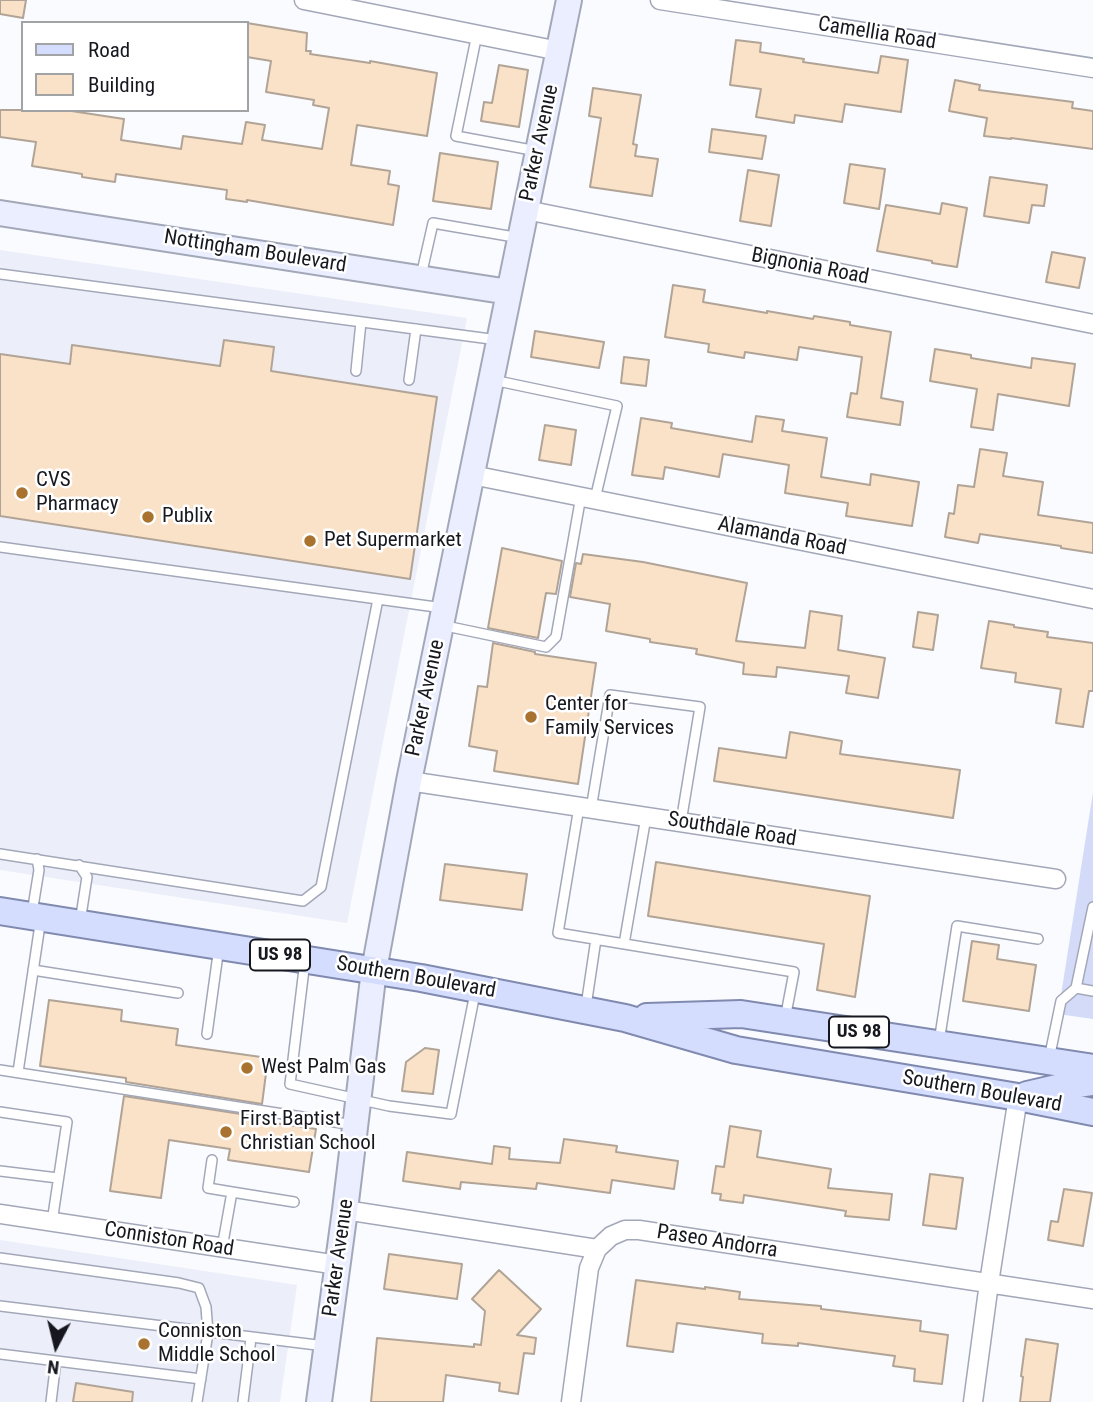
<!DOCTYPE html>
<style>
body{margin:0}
#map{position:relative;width:1093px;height:1402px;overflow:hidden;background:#fafbff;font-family:"Roboto Condensed",sans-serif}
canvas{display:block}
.legend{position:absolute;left:21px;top:21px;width:228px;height:91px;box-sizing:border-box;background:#fff;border:2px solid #a2a3a5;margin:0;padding:9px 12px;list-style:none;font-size:21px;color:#17181f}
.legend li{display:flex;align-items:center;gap:14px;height:35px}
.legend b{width:35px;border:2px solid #a2a3a5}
.north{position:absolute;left:21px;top:1311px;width:70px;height:70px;-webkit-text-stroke:5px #fff;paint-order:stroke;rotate:187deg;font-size:19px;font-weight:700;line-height:28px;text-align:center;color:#17181f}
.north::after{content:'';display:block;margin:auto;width:24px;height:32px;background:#17181f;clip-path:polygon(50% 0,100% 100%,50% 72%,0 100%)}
</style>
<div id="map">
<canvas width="1093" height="1402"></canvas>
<ul class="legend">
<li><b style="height:9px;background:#d4ddfe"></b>Road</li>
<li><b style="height:19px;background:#fae2c9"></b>Building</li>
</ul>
<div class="north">N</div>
</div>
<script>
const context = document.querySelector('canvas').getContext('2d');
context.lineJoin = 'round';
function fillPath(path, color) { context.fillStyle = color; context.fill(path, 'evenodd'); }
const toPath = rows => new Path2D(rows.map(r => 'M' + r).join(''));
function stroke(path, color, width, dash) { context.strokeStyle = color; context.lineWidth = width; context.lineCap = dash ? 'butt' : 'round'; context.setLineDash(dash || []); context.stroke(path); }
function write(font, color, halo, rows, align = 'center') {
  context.font = font + ' "Roboto Condensed",sans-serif'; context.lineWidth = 5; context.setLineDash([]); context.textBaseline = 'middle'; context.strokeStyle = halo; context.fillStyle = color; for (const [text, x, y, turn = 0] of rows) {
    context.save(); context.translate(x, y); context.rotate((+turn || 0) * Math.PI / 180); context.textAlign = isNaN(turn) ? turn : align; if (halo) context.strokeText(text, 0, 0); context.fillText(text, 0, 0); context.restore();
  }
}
const built = toPath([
 [0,250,467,318,347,923,0,870],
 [0,1240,297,1285,280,1402,0,1402]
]);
const green = toPath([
 [1093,792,1093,1019,1058,1014]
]);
const building = toPath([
 [0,0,26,0,23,18,0,14,0,0],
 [247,23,307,33,306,51,311,51,310,54,370,63,370,61,437,73,427,136,357,125,351,165,390,171,388,184,399,186,393,225,247,200,247,202,226,199,227,190,116,174,115,182,82,177,82,174,32,166,36,142,0,137,0,110,65,110,124,119,121,140,181,149,183,136,242,144,246,122,265,125,262,140,322,149,329,108,313,105,314,100,266,92,271,61,247,57,247,23],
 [736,40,761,43,760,52,804,59,803,62,878,73,881,56,908,60,901,112,845,104,842,122,795,115,794,123,756,117,761,89,730,85,736,40],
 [499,65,528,70,519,127,481,121,484,102,492,103,499,65],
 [955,80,980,85,979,90,1073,102,1072,108,1093,111,1093,149,1011,138,1011,139,984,136,987,118,949,111,955,80],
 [593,88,641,95,633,144,637,145,635,156,658,159,652,196,590,187,601,118,589,116,593,88],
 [712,129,766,136,762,159,709,152,712,129],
 [440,153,498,162,491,209,433,201,440,153],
 [850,164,885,169,879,209,844,203,850,164],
 [748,170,779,175,771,226,740,221,748,170],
 [990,177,1047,185,1044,206,1032,205,1029,223,984,216,990,177],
 [942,203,967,208,957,267,932,263,932,261,877,251,886,205,940,214,942,203],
 [1052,252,1085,258,1079,288,1046,282,1052,252],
 [673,285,705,290,703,302,767,313,767,311,813,319,814,316,850,322,850,325,891,332,881,398,903,402,900,425,847,417,851,393,857,394,862,357,799,347,797,360,745,352,744,358,708,352,709,344,665,337,673,285],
 [535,331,604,342,599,368,531,357,535,331],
 [224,340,274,347,271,371,437,397,410,579,0,516,0,354,70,364,72,345,220,366,224,340],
 [935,349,971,355,971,358,1031,368,1032,358,1075,364,1069,406,998,394,993,430,971,427,977,389,930,381,935,349],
 [624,357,649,360,646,386,621,383,624,357],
 [756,416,784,420,782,431,827,438,821,477,870,485,871,474,919,482,912,526,846,516,848,503,785,493,789,465,723,454,719,477,665,467,663,479,632,475,641,418,672,423,671,428,752,442,756,416],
 [545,425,576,430,571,465,539,460,545,425],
 [980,449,1007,453,1003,476,1043,482,1038,515,1093,523,1093,553,1061,548,1061,546,980,534,978,543,945,537,949,513,954,514,958,485,974,487,980,449],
 [502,548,562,561,556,594,546,593,538,638,488,628,502,548],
 [583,554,643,562,747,583,736,641,805,648,810,611,842,616,838,650,885,658,878,698,846,693,849,676,777,667,776,677,743,674,744,663,696,654,697,649,650,642,650,639,606,631,610,604,570,597,576,563,581,564,583,554],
 [918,612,938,615,933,650,913,647,918,612],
 [989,621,1014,625,1014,627,1048,632,1047,637,1093,643,1093,691,1089,691,1083,727,1056,723,1061,689,1015,682,1016,673,981,668,989,621],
 [493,643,535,652,535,654,596,663,578,784,494,771,497,751,469,746,478,686,487,687,493,643],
 [790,732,842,741,840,754,960,770,953,818,714,781,719,748,786,758,790,732],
 [656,862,870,896,855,997,817,990,824,944,648,916,656,862],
 [445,864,527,874,522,910,440,900,445,864],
 [972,941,999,945,997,959,1036,965,1029,1011,963,1001,972,941],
 [49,1000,122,1010,121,1021,178,1029,176,1045,268,1058,262,1104,126,1082,126,1078,40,1066,49,1000],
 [425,1048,439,1050,433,1094,402,1091,406,1062,425,1048],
 [124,1096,260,1117,260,1121,316,1129,309,1172,228,1160,230,1149,169,1140,161,1198,110,1191,124,1096],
 [730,1126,761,1131,757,1157,831,1169,828,1188,892,1194,889,1220,845,1216,846,1211,744,1195,743,1203,720,1200,721,1194,712,1193,716,1166,724,1167,730,1126],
 [564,1139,617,1146,616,1152,678,1161,674,1189,612,1180,610,1193,537,1183,536,1189,461,1182,460,1189,403,1181,407,1152,492,1164,494,1146,510,1148,509,1159,560,1163,564,1139],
 [930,1174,963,1178,956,1229,923,1225,930,1174],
 [1064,1189,1092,1193,1083,1246,1048,1240,1051,1221,1058,1222,1064,1189],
 [389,1254,462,1264,457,1299,384,1289,389,1254],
 [499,1270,541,1309,517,1335,536,1338,534,1354,524,1353,518,1394,499,1391,500,1383,446,1375,443,1402,371,1402,377,1338,474,1347,474,1344,481,1345,485,1311,472,1299,499,1270],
 [636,1280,705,1289,705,1287,740,1292,739,1299,821,1306,821,1309,921,1321,920,1331,948,1335,942,1384,914,1381,915,1369,893,1366,895,1356,798,1343,798,1346,762,1343,763,1334,677,1323,673,1352,627,1346,636,1280],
 [1026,1339,1058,1344,1050,1402,1020,1402,1023,1377,1021,1376,1026,1339],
 [76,1383,133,1392,132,1402,73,1402,76,1383]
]);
const lane = toPath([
 [477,34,456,136,537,151],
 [0,274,498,340],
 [421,276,433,223,520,238],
 [356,371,361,322],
 [409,380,416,329],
 [493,380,617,406,595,499],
 [0,547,443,608],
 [441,625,546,647,556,637,581,496],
 [579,807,558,933,794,972,785,1019],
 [591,809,610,695,700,707,681,822],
 [0,854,303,901,321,887,378,599],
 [79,865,87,877,80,922],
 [32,913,39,870,37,859],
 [624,944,646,817],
 [305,961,290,1084,389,1106,451,1114,475,993],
 [33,970,178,993],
 [1076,988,1093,991],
 [586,1006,596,939],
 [207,1034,219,947],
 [939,1042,957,926,1038,939],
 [1049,1059,1061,1001,1076,988,1093,907],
 [0,1070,354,1125],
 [18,1072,41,918],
 [0,1112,67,1122,52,1222],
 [212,1160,208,1188,232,1192],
 [0,1171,58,1178],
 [222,1248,232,1192,294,1202],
 [0,1258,179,1283,199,1288,206,1307,208,1333,197,1402],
 [0,1306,325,1346],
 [0,1354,201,1379],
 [51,1402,56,1361],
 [243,1402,251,1338]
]);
const street = toPath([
 [304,0,559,51],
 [660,0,1093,68],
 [526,210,1093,324],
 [472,475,1093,599],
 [409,781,1056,879],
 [345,1210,597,1249,611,1236,625,1230,639,1230,1093,1299],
 [0,1214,338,1265],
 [571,1402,589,1268,597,1249],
 [973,1402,989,1283,1018,1097]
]);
const secondary = toPath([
 [0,213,509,292],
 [319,1402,345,1210,374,970,409,781,569,0]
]);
const primary = toPath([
 [0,911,421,978,625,1018,736,1050,1018,1097,1093,1112],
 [647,1017,741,1014,1093,1068],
 [1027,1095,1070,1085,1093,1082]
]);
const markers = [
 [22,493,7,"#a9722e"],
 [148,517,7,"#a9722e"],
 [310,541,7,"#a9722e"],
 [531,717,7,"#a9722e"],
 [247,1068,7,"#a9722e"],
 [226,1132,7,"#a9722e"],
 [144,1344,7,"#a9722e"]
];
const shields = [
 [280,955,60],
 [859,1032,60]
];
const shieldNames = [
 ["US 98",280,955],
 ["US 98",859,1032]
];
const streetNames = [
 ["Camellia Road",877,34,9],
 ["Parker Avenue",540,143,-78],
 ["Nottingham Boulevard",255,252,9],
 ["Bignonia Road",810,267,11],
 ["Alamanda Road",782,537,11],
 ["Parker Avenue",426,698,-78],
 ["Southdale Road",732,830,9],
 ["Southern Boulevard",416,978,10],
 ["Southern Boulevard",982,1092,10],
 ["Conniston Road",169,1240,9],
 ["Paseo Andorra",717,1242,9],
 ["Parker Avenue",339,1258,-82]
];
const poiNames = [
 ["CVS",36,481],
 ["Pharmacy",36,505],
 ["Publix",162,517],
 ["Pet Supermarket",324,541],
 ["Center for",545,705],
 ["Family Services",545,729],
 ["West Palm Gas",261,1068],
 ["First Baptist",240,1120],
 ["Christian School",240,1144],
 ["Conniston",158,1332],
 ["Middle School",158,1356]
];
fillPath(built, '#eceff9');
fillPath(green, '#d3dbf8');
fillPath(building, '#fae2c9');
stroke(building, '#b1a496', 2);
stroke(lane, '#a3a8b9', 12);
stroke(street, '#a3a8b9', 21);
stroke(secondary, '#a3a8b9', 28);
stroke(primary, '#808aaf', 30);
stroke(lane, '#fff', 9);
stroke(street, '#fff', 18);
stroke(secondary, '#eaeefe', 24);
stroke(primary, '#d4ddfe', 26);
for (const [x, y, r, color] of markers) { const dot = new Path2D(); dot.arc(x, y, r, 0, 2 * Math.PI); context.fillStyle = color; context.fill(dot); stroke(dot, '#fff', 2.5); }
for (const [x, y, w] of shields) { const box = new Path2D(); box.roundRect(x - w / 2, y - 15.5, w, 31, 5); context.fillStyle = '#fff'; context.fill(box); stroke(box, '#17181f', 2); }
write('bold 19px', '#17181f', null, shieldNames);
write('21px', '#17181f', '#fff', streetNames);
write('21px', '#17181f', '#fff', poiNames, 'left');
</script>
